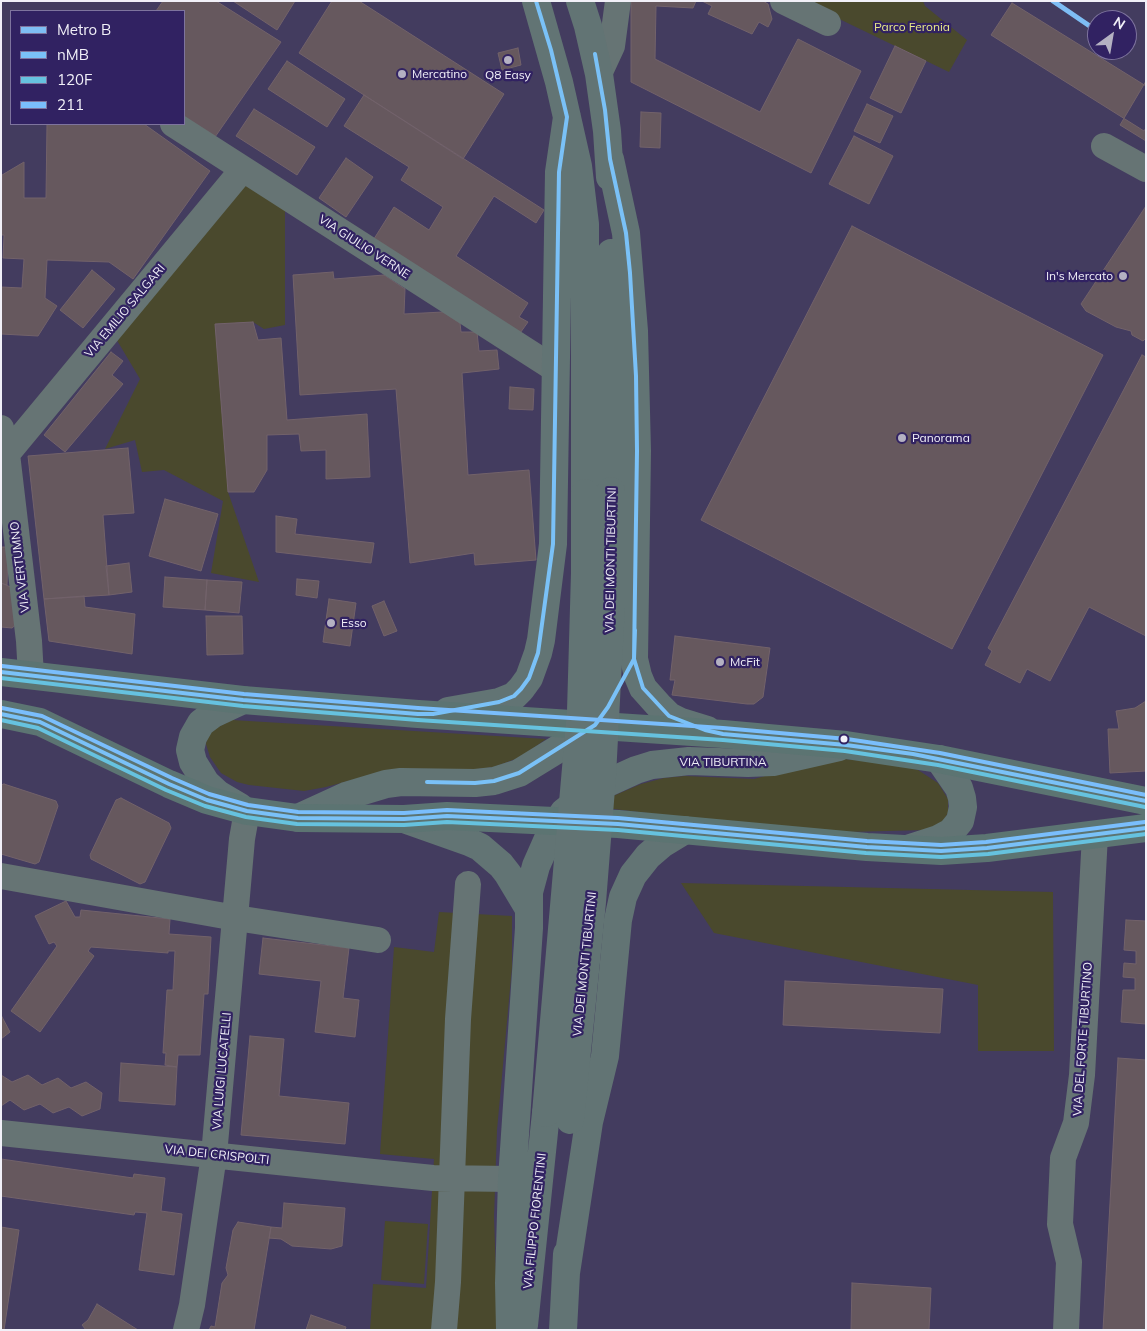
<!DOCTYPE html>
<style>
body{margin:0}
#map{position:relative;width:1147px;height:1331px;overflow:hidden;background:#433c5f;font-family:Mulish,sans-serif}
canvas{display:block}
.frame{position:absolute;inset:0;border:2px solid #f1f0f8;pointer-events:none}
.legend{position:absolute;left:10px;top:10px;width:175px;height:115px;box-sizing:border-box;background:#312262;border:1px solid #7e749e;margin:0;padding:6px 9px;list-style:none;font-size:15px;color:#f1f0f8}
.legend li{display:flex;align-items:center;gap:10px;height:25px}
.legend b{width:25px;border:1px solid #7e749e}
.north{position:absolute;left:1087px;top:10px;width:50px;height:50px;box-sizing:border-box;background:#312262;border:1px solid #7e749e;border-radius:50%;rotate:32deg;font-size:14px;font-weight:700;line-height:20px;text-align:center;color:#f1f0f8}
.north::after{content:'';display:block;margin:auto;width:18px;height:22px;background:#b4b1c2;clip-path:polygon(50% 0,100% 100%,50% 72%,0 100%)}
</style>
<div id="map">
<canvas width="1147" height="1331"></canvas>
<div class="frame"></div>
<ul class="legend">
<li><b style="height:6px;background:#7ebdf4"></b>Metro B</li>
<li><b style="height:6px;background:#7ac1f7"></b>nMB</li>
<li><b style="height:6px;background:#66c2df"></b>120F</li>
<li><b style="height:6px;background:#7abefc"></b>211</li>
</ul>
<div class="north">N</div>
</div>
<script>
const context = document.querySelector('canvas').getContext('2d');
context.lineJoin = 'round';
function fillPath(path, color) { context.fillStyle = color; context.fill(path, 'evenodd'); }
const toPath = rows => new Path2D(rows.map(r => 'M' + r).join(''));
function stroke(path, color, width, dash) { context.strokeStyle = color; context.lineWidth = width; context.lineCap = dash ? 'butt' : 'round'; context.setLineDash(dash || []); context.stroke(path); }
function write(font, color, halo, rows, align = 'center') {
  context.font = font + ' Mulish,sans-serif'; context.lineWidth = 4.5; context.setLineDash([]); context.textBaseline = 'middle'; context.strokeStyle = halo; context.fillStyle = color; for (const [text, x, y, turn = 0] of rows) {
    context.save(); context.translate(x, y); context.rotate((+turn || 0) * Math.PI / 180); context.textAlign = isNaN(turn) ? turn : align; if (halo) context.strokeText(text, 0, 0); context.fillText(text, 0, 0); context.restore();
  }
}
const green = toPath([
 [802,1,923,1,925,6,967,40,949,72],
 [242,184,285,206,285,325,264,329,253,322,215,324,228,492,259,582,211,573,223,501,164,470,142,472,135,440,105,449,140,379,115,337],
 [232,720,546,739,521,757,494,767,455,772,386,771,326,787,304,791,249,785,237,782,221,773,210,757,206,744,207,737,210,731],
 [845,759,899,765,918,770,938,783,948,799,948,813,941,825,927,830,846,832,748,825,597,807,613,796,641,784,664,778,685,776,754,779,824,760],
 [681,883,1053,892,1054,1051,978,1051,978,985,714,933],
 [439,912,512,916,512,967,497,1130,494,1217,498,1330,370,1330,373,1284,426,1288,434,1159,380,1154,394,947,434,952],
 [385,1221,428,1224,424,1284,381,1280]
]);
const building = toPath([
 [163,1,216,1,281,42,215,137,184,119,184,11,156,11,163,1],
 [233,1,295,1,277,30,233,1],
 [332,1,359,1,504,94,463,159,299,53,332,1],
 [631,1,696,1,693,8,656,6,655,59,760,112,798,39,861,71,811,173,631,82,631,1],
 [702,1,763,1,768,4,772,19,768,27,759,22,752,34,708,14,712,6,702,1],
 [1012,3,1146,86,1146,128,1144,131,991,35,1012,3],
 [895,46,926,61,901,113,870,98,895,46],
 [518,48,521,65,502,70,498,53,518,48],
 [287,61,345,99,327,127,268,89,287,61],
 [1146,81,1146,141,1120,125,1146,81],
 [364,95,544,210,536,223,494,196,456,256,528,303,519,317,528,322,518,336,372,242,394,207,429,230,443,207,401,180,409,167,344,126,364,95],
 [867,104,893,116,880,143,854,131,867,104],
 [254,109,315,147,297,175,236,136,254,109],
 [641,112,661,113,660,148,640,147,641,112],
 [47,124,144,124,210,171,133,279,109,262,47,260,45,298,57,306,38,336,1,334,1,287,22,288,24,259,3,258,4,235,1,235,2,175,24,162,24,198,46,198,47,124],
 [854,136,893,156,869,204,829,184,854,136],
 [346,158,373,177,346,217,319,198,346,158],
 [1146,206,1146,338,1143,341,1132,335,1131,331,1116,327,1086,311,1081,304,1146,206],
 [852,226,1103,355,952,649,701,520,852,226],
 [92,270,115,289,83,328,60,310,92,270],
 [333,272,334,279,384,275,405,289,404,314,443,312,460,323,461,332,477,332,479,351,497,350,499,369,462,373,468,475,529,470,536,560,475,565,474,553,410,563,396,389,300,395,293,275,333,272],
 [253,322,258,340,281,338,287,420,367,414,370,477,326,479,326,450,301,451,299,434,267,435,267,470,254,492,228,492,215,324,253,322],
 [111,352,123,361,112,375,123,384,65,452,44,435,111,352],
 [1142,355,1146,357,1146,636,1089,607,1050,681,1027,669,1020,683,985,665,992,651,988,648,1142,355],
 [510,387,534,389,533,410,509,409,510,387],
 [128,448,134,513,103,515,109,595,44,599,28,456,128,448],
 [165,499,218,514,201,571,149,556,165,499],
 [276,516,297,519,295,534,374,543,371,563,276,552,276,516],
 [1,547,8,547,7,585,1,583,1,547],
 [129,563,132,592,109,595,106,566,129,563],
 [165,577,207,580,205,610,163,607,165,577],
 [297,579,319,581,317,598,296,595,297,579],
 [207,580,242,582,239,613,205,610,207,580],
 [1,583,13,588,18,623,12,628,1,627,1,583],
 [84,596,85,607,135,614,132,654,49,641,44,599,84,596],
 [329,599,356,603,350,646,323,642,329,599],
 [384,601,397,631,384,636,372,606,384,601],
 [206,616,242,616,243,654,207,655,206,616],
 [675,636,770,648,763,697,754,704,747,704,672,695,675,680,670,680,675,636],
 [1146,701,1146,771,1110,773,1108,729,1119,729,1116,711,1135,708,1146,701],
 [4,784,56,801,58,806,39,862,35,864,1,854,1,785,4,784],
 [121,798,169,823,171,828,145,882,140,884,91,859,90,855,116,800,121,798],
 [66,901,75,917,80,917,81,910,170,919,169,934,211,937,208,994,204,994,200,1055,178,1055,177,1067,165,1065,166,1053,163,1053,167,990,173,990,175,951,168,951,168,953,91,947,88,951,94,956,40,1032,11,1011,57,946,54,942,49,944,35,916,66,901],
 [1126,920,1146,921,1146,1024,1121,1022,1123,990,1135,990,1135,978,1123,977,1124,963,1136,964,1136,951,1124,950,1126,920],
 [263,938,349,948,343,998,359,1000,355,1037,315,1032,321,981,259,974,263,938],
 [785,981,943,989,940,1033,783,1025,785,981],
 [1,1015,10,1032,1,1039,1,1015],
 [250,1036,284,1039,279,1096,349,1103,345,1144,241,1135,250,1036],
 [1118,1058,1146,1060,1146,1330,1103,1330,1118,1058],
 [121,1063,177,1067,175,1105,119,1101,121,1063],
 [1,1075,12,1082,28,1075,42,1085,58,1078,71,1088,86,1082,102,1093,100,1109,82,1116,69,1107,53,1113,40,1104,24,1110,10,1100,1,1106,1,1075],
 [1,1159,133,1178,134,1174,165,1178,161,1211,182,1214,174,1275,139,1270,147,1213,135,1212,134,1215,1,1196,1,1159],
 [284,1203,345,1208,342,1246,331,1249,292,1246,281,1239,269,1238,271,1227,282,1228,284,1203],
 [238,1222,271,1227,254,1330,209,1330,211,1326,215,1327,222,1283,228,1275,226,1268,233,1230,238,1222],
 [1,1227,19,1230,4,1330,1,1330,1,1227],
 [852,1283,931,1288,929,1330,851,1330,852,1283],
 [97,1304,138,1330,86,1330,82,1325,88,1320,97,1304],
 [311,1315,346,1327,345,1330,306,1330,311,1315]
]);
const street = toPath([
 [783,1,828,23],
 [599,74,612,46,618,1],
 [173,124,555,369],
 [1104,146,1146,169],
 [1,428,7,454,29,641,31,676],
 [7,454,243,169],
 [1,876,236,918,378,940],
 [1,1133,373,1172,433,1178,512,1179],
 [186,1330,192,1305,214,1155,242,839,247,811],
 [444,1330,448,1282,458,1019,468,884],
 [1066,1330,1069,1262,1060,1224,1063,1158,1076,1123,1082,1075,1095,835]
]);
const secondary = toPath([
 [536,1,559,82,578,166,585,224,585,493],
 [580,1,588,26,599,74,607,131,610,177],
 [610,159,626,233,634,331,637,451,634,659,638,676,643,688,660,707,669,716,681,722,707,730],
 [611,491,613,339,611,253],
 [448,711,499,702,514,696,521,689,529,678,538,653,541,640,553,544,559,172,567,117],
 [240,807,218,794,206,783,193,762,190,750,193,737,201,723,213,714,243,700],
 [298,818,346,796,386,784,401,782,475,783,494,781,519,773,584,733,595,725],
 [404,819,469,842,480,847,501,865,508,874,529,909],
 [907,849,938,839,951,832,960,821,963,807,962,798,959,788,939,759],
 [566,1273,589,1122,605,1056,618,920,623,897,633,875,648,856,662,844,685,830],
 [524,1325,546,1113],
 [510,1330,509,1283,512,1179,529,928,529,892,536,866,551,832,564,812,592,790,636,770,652,765,689,761,748,763,773,762,839,747],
 [563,1330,567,1254]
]);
const primary = toPath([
 [1,672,243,700,418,714,723,734,846,745,939,759,1146,801],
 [1,714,40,722,169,784,207,800,247,811,298,818,404,819,447,816,618,824,867,847,941,851,987,848,1146,828]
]);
const secondaryBridge = toPath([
 [546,1113,581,711,585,573,585,493],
 [570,1120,592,902,602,776,611,605,611,491]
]);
const bus1 = toPath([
 [595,54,605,110,610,159,626,233,630,273,636,376,637,451,634,659,643,688,669,716,705,730,723,734,846,745,913,754,1146,801],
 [1,672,243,700,418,714,433,714,499,702,514,696,521,689,529,678,538,653,553,544,559,172,567,117,551,50,536,1],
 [1,714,40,722,169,784,207,800,247,811,298,818,404,819,447,816,618,824,867,847,941,851,987,848,1146,828],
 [427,782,475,783,494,781,519,773,595,725,608,707,634,659,635,630]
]);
const bus2 = toPath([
 [1,678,243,706,418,720,723,740,845,751,938,765,1145,807],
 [1,720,38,728,166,790,205,806,246,817,297,824,404,825,447,822,618,830,866,853,941,857,988,854,1146,834]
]);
const bus3 = toPath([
 [2,666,244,694,418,708,723,728,847,739,940,753,1146,795],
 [2,708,42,716,172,778,209,794,248,805,298,812,404,813,447,810,618,818,867,841,941,845,986,842,1145,822]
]);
const metro1 = toPath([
 [1053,1,1097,31]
]);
const markers = [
 [508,60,5,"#b4b1c2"],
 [402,74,5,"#b4b1c2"],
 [1123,276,5,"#b4b1c2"],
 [902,438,5,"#b4b1c2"],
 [331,623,5,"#b4b1c2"],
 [720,662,5,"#b4b1c2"],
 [844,739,4.5,"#f1f0f8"]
];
const parkNames = [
 ["Parco Feronia",912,27]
];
const poiNames = [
 ["Mercatino",412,74],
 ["Q8 Easy",508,75,"center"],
 ["In's Mercato",1113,276,"right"],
 ["Panorama",912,438],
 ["Esso",341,623],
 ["McFit",730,662]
];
const streetNames = [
 ["VIA GIULIO VERNE",364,247,33],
 ["VIA EMILIO SALGARI",125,311,-50],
 ["VIA DEI MONTI TIBURTINI",611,560,-89],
 ["VIA VERTUMNO",20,567,-97],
 ["VIA TIBURTINA",723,762],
 ["VIA DEI MONTI TIBURTINI",585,964,-84],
 ["VIA DEL FORTE TIBURTINO",1083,1039,-86],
 ["VIA LUIGI LUCATELLI",222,1071,-85],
 ["VIA DEI CRISPOLTI",217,1155,6],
 ["VIA FILIPPO FIORENTINI",535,1221,-84]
];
fillPath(green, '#4a492d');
fillPath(building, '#66585e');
stroke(building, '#72626a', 1);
stroke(street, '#667474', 26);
stroke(secondary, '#627474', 28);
stroke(primary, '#5c7472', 28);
stroke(secondaryBridge, '#627474', 28);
stroke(bus1, '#7ac1f7', 4);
stroke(bus2, '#66c2df', 4);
stroke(bus3, '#7abefc', 4);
stroke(metro1, '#7ebdf4', 5);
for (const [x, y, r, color] of markers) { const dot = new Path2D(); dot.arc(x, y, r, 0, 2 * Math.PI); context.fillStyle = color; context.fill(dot); stroke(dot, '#312262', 2); }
write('12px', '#e8ea88', '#312262', parkNames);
write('12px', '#f1f0f8', '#312262', poiNames, 'left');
write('12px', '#f1f0f8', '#312262', streetNames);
</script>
